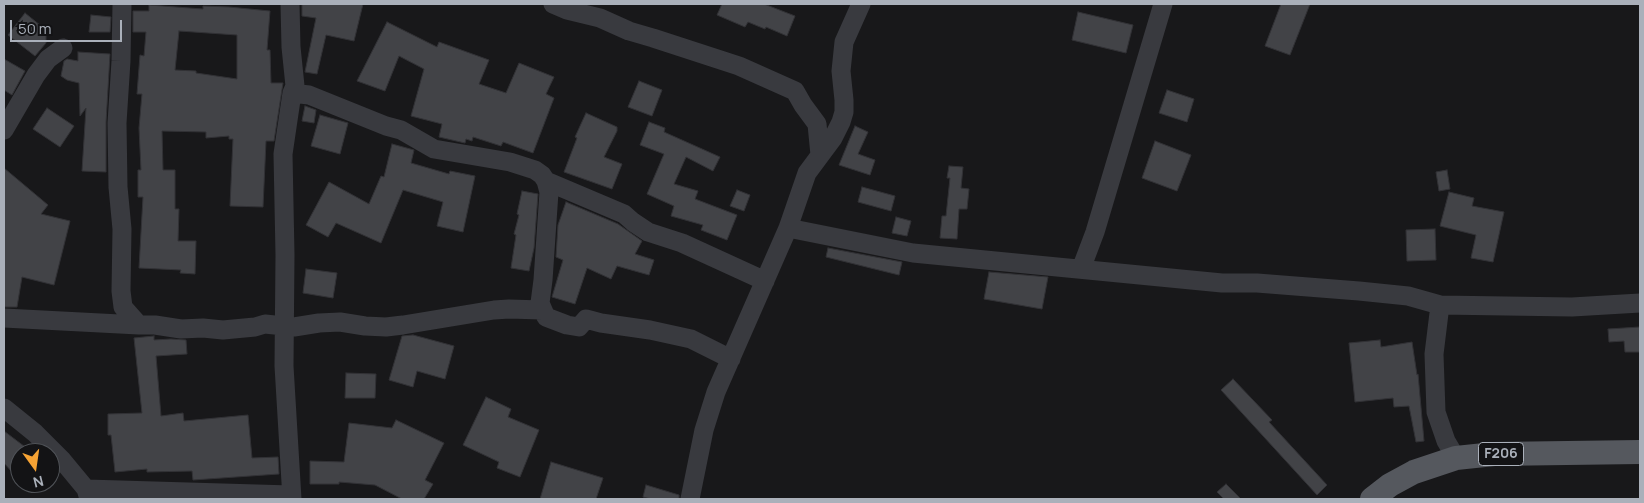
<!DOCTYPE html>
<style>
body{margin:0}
#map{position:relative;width:1644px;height:503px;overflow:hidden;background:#18181a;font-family:Manrope,sans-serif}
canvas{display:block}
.frame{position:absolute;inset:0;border:5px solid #aab0ba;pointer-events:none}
.north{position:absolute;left:10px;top:443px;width:50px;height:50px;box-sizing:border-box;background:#131315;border:1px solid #4f5257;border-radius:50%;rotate:166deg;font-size:14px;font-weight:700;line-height:20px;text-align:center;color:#aab0ba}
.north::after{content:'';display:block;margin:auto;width:18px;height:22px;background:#f6a334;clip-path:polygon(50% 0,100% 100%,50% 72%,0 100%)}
.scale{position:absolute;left:10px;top:20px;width:112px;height:22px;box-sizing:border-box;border:2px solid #aab0ba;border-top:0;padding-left:6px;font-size:15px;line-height:18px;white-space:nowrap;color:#aab0ba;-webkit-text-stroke:4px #131315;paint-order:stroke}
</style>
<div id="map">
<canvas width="1644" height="503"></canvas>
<div class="frame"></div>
<div class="north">N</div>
<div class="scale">50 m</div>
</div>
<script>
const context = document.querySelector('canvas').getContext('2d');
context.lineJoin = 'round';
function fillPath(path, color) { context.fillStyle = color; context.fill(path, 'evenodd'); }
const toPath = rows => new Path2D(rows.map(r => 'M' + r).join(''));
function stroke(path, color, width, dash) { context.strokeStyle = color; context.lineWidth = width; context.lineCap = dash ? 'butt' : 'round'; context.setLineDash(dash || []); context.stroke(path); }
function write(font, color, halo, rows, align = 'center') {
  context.font = font + ' Manrope,sans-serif'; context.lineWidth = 4; context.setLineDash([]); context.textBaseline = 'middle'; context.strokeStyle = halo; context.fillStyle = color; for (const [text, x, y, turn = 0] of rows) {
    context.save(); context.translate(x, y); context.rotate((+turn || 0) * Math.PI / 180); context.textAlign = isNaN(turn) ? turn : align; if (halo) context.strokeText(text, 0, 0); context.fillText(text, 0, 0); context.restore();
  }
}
const building = toPath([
 [302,4,363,4,354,41,326,35,317,74,305,72,316,18,302,16,302,4],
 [722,4,764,4,795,16,787,36,766,27,765,29,748,22,745,27,717,15,722,4],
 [1281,4,1310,4,1290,55,1265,46,1281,4],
 [149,5,203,9,203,6,229,7,270,11,267,50,270,50,271,83,283,83,274,141,266,141,263,207,230,206,233,139,229,139,229,136,206,138,206,132,162,131,163,170,175,170,175,209,179,209,178,241,196,241,195,274,180,273,181,270,139,268,143,197,138,197,138,170,141,170,139,128,142,94,137,94,140,55,144,56,146,32,133,32,133,11,149,11,149,5],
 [179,31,237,35,237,79,196,73,196,71,175,70,179,31],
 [1078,12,1133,25,1126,53,1072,40,1078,12],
 [25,13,46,30,46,43,35,56,8,35,25,13],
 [91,15,111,17,110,32,89,32,91,15],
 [387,22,437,47,439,42,489,60,479,84,506,93,519,63,554,77,546,94,554,98,533,153,503,142,501,146,473,137,472,141,466,139,465,143,439,137,442,124,411,116,424,69,399,56,385,91,357,81,387,22],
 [78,52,110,54,106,122,106,172,82,171,86,108,80,116,79,83,67,80,61,76,64,61,67,59,78,61,78,52],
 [4,59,25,71,12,95,4,90,4,59],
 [639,81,662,90,652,116,628,107,639,81],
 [1167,90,1194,99,1187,122,1159,113,1167,90],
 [305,106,316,110,314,123,302,121,305,106],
 [47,108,74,126,60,147,33,129,47,108],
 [586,113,617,127,617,131,604,157,622,164,612,189,564,172,577,138,575,137,586,113],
 [320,115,348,123,340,154,311,146,320,115],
 [649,122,665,128,664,132,720,157,713,171,686,157,674,184,698,191,695,199,737,215,727,240,701,230,703,225,671,216,674,206,647,194,664,154,640,145,649,122],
 [855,126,868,132,858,154,875,160,870,175,839,165,855,126],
 [1155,141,1191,155,1177,191,1142,178,1155,141],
 [392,144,414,150,411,163,449,174,450,171,475,176,463,232,437,226,443,202,403,190,381,243,336,223,328,237,306,225,329,182,369,204,381,176,384,177,392,144],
 [949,166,963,167,961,188,969,189,967,209,959,209,957,239,940,238,942,216,946,216,950,178,947,178,949,166],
 [4,168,48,205,41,214,70,221,54,285,22,277,17,307,4,307,4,168],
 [1447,170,1450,189,1439,191,1436,172,1447,170],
 [862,187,895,196,891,211,858,202,862,187],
 [737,190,750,195,744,211,730,206,737,190],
 [522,191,538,194,534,248,529,271,511,268,516,235,514,234,519,215,517,214,522,191],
 [1449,192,1474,198,1472,206,1504,212,1493,262,1471,258,1476,235,1440,226,1449,192],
 [566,202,618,224,642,241,635,254,654,260,649,275,617,266,611,279,587,268,575,304,552,297,563,260,556,257,558,225,566,202],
 [896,217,911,221,907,236,892,233,896,217],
 [1435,229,1436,260,1407,261,1406,230,1435,229],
 [828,248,902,262,899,275,826,257,828,248],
 [306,269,337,273,333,298,303,293,306,269],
 [989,272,1048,277,1042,309,984,299,989,272],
 [1640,327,1640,352,1625,352,1624,341,1609,342,1608,329,1640,327],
 [413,335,454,346,445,379,417,371,413,387,389,380,402,336,413,335],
 [154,336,154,340,171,339,186,340,187,354,156,356,161,416,183,413,184,421,248,415,252,458,278,457,279,474,193,480,192,471,147,472,147,469,115,472,111,435,108,435,108,414,142,413,134,338,154,336],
 [1380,340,1381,347,1412,342,1417,375,1418,374,1424,441,1416,442,1409,406,1394,407,1393,398,1355,402,1349,343,1380,340],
 [346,373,376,374,375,398,345,398,346,373],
 [1233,379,1272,420,1269,422,1327,485,1317,495,1221,390,1233,379],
 [486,397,511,409,508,417,539,430,520,477,497,468,499,462,463,445,486,397],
 [396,420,444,443,425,480,433,484,424,499,402,499,375,485,339,482,339,484,310,484,310,461,344,462,349,423,392,428,396,420],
 [4,431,33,453,20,453,20,481,4,463,4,431],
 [551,462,603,478,596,499,540,499,551,462],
 [1226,484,1241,499,1224,499,1217,492,1226,484],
 [646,485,679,495,679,499,651,499,643,497,646,485]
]);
const minor = toPath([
 [122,4,121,61,117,123,118,187,122,229,121,291,123,307,139,325,155,325,181,329,203,328,223,330,255,327,265,324,294,327,319,323,340,322,365,326,386,327,403,325,494,310,509,309,542,310],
 [290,4,291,47,295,86,292,93,309,95,386,126,401,130,434,149,510,162,535,170,542,175,546,181,549,192,543,280,540,303,546,317,567,325,579,327,586,319,601,323,650,330,691,339,731,359],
 [553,4,567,10,600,18,629,31,653,38,739,66,795,91,803,105,817,124,820,155],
 [4,130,36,75,48,59,63,48],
 [546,181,624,214,633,222,648,232,682,243,765,281],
 [788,228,913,253,1222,283,1257,283,1359,291,1408,296,1440,305,1572,307,1640,303],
 [1081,269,1095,232,1163,4],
 [1440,305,1434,354,1436,412,1446,441,1456,458],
 [4,318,139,325],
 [4,408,35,433,62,460,86,489,89,499],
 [86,489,291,495],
 [292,499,284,366,285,255,283,154,292,93],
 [690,499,704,430,716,392,788,228,807,173,833,138,841,122,844,112,844,100,841,71,844,42,861,4]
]);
const major = toPath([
 [1372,499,1390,485,1414,472,1456,458,1494,454,1640,452]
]);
const shields = [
 [1501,454,45]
];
const shieldNames = [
 ["F206",1501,454]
];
fillPath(building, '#424347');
stroke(building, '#323236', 1);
stroke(minor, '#393a3f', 19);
stroke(major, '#55585e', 24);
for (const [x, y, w] of shields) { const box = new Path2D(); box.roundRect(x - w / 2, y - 11.5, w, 23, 4); context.fillStyle = '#131315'; context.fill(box); stroke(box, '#aab0ba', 1); }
write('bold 14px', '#aab0ba', null, shieldNames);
</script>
